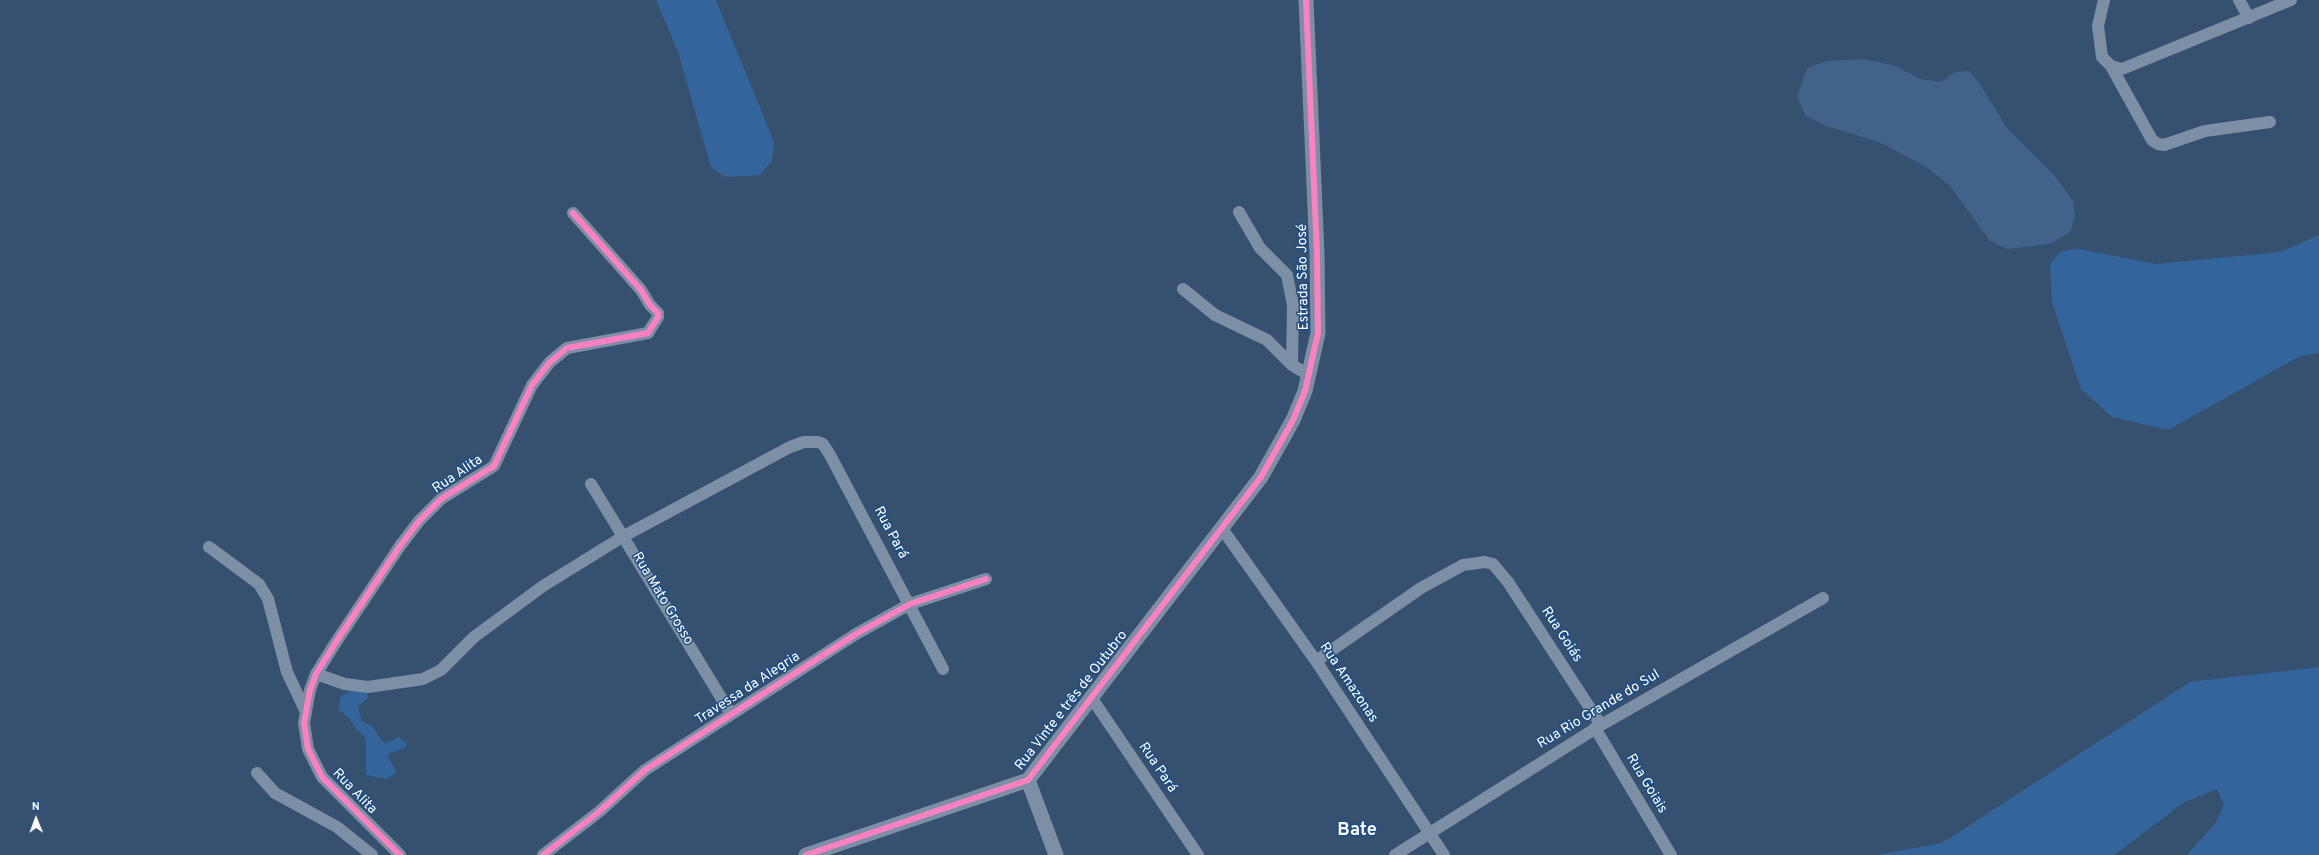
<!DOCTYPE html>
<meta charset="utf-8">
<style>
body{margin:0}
#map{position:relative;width:2319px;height:855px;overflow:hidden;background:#36506f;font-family:Overpass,sans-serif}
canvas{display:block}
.north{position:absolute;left:16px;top:799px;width:40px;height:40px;-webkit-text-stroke:3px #1f4e86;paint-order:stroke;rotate:359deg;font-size:11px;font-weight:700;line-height:16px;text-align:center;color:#fff}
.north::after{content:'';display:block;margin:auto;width:14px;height:18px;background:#fff;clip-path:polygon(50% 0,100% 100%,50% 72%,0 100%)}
</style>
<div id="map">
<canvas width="2319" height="855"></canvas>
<div class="north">N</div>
</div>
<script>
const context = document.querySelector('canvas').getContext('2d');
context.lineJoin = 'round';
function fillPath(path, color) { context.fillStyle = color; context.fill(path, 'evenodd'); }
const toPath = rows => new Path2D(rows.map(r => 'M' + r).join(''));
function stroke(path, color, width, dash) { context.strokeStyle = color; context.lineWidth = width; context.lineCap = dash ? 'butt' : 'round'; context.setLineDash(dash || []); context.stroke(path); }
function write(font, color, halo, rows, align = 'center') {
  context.font = font + ' Overpass,sans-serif'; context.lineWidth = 3; context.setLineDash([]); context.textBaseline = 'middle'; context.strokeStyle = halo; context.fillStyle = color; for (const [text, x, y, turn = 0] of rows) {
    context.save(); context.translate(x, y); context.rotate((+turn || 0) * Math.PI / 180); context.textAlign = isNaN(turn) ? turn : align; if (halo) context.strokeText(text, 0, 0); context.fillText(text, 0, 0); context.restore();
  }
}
const green = toPath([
 [656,0,716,0,774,142,772,161,760,175,725,177,711,167,678,52],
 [2319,235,2319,353,2300,356,2168,430,2112,417,2081,389,2052,302,2050,264,2061,251,2079,249,2156,264,2280,252],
 [2319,667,2319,855,2187,855,2216,822,2224,805,2217,789,2183,803,2114,855,1876,855,1942,843,2190,682],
 [352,690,361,690,367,693,368,698,358,707,360,716,362,721,372,726,382,741,386,743,399,737,406,743,406,747,390,753,388,757,397,772,387,779,366,775,366,738,356,729,349,718,339,710,340,697]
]);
const water = toPath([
 [1863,59,1896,66,1920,79,1941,82,1955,72,1969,71,1980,84,2007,128,2054,175,2073,201,2075,218,2070,232,2050,244,2008,249,1990,241,1950,186,1928,168,1879,142,1826,126,1805,115,1797,97,1807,68,1826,61]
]);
const minor = toPath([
 [2104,0,2098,26,2102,57,2111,66,2122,69,2291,0],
 [2239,0,2249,18],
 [2111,66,2152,140,2158,144,2164,145,2205,131,2270,122],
 [1239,212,1260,248,1287,275,1293,305,1292,365,1309,375],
 [1183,289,1215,315,1267,340,1292,365],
 [591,484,731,714],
 [1223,530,1316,661,1444,855],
 [209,547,259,584,268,599,287,672,305,710],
 [1316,661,1421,588,1463,565,1485,562,1493,564,1508,582,1601,725],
 [316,674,345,684,368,687,423,679,441,670,474,637,543,586,624,536,790,447,804,442,818,442,823,444,830,455,943,669],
 [1091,697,1198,855],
 [1595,728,1671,855],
 [257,773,275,793,337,827,372,855],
 [400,855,322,777,308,749,304,723,310,690,316,674,336,642,400,546,419,521,441,499,494,466,532,385,550,362,567,348,648,333,658,317,658,313,650,305,641,290,573,213],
 [543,855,600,811,645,770,856,634,910,604,986,579],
 [1395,855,1601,725,1823,598]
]);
const tertiary = toPath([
 [1028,780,1056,855],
 [806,855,1028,780,1261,477,1293,420,1305,391,1318,333,1317,254,1306,0]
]);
const cycleway = toPath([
 [400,855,322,777,308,749,304,723,310,690,316,674,336,642,400,546,419,521,441,499,494,466,532,385,550,362,567,348,648,333,658,317,658,313,650,305,641,290,573,213],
 [543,855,600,811,645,770,856,634,910,604,986,579],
 [806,855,1028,780,1261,477,1293,420,1305,391,1318,333,1317,254,1306,0]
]);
const streetNames = [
 ["Estrada São José",1304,277,-91],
 ["Rua Alita",458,475,-34],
 ["Rua Pará",890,533,62],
 ["Rua Mato Grosso",662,599,59],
 ["Rua Goiás",1561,635,57],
 ["Rua Amazonas",1348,683,56],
 ["Travessa da Alegria",748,689,-33],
 ["Rua Vinte e três de Outubro",1072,701,-52],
 ["Rua Rio Grande do Sul",1599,710,-31],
 ["Rua Pará",1157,768,56],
 ["Rua Goiais",1646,784,59],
 ["Rua Alita",354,792,46]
];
const districtNames = [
 ["Bate",1357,831]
];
fillPath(green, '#33659c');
fillPath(water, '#416289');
stroke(minor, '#7d8fa5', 12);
stroke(tertiary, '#7d8fa5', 15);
stroke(cycleway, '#ff80c0', 6);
write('14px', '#fff', '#1f4e86', streetNames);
write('bold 18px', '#fff', '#1f4e86', districtNames);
</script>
